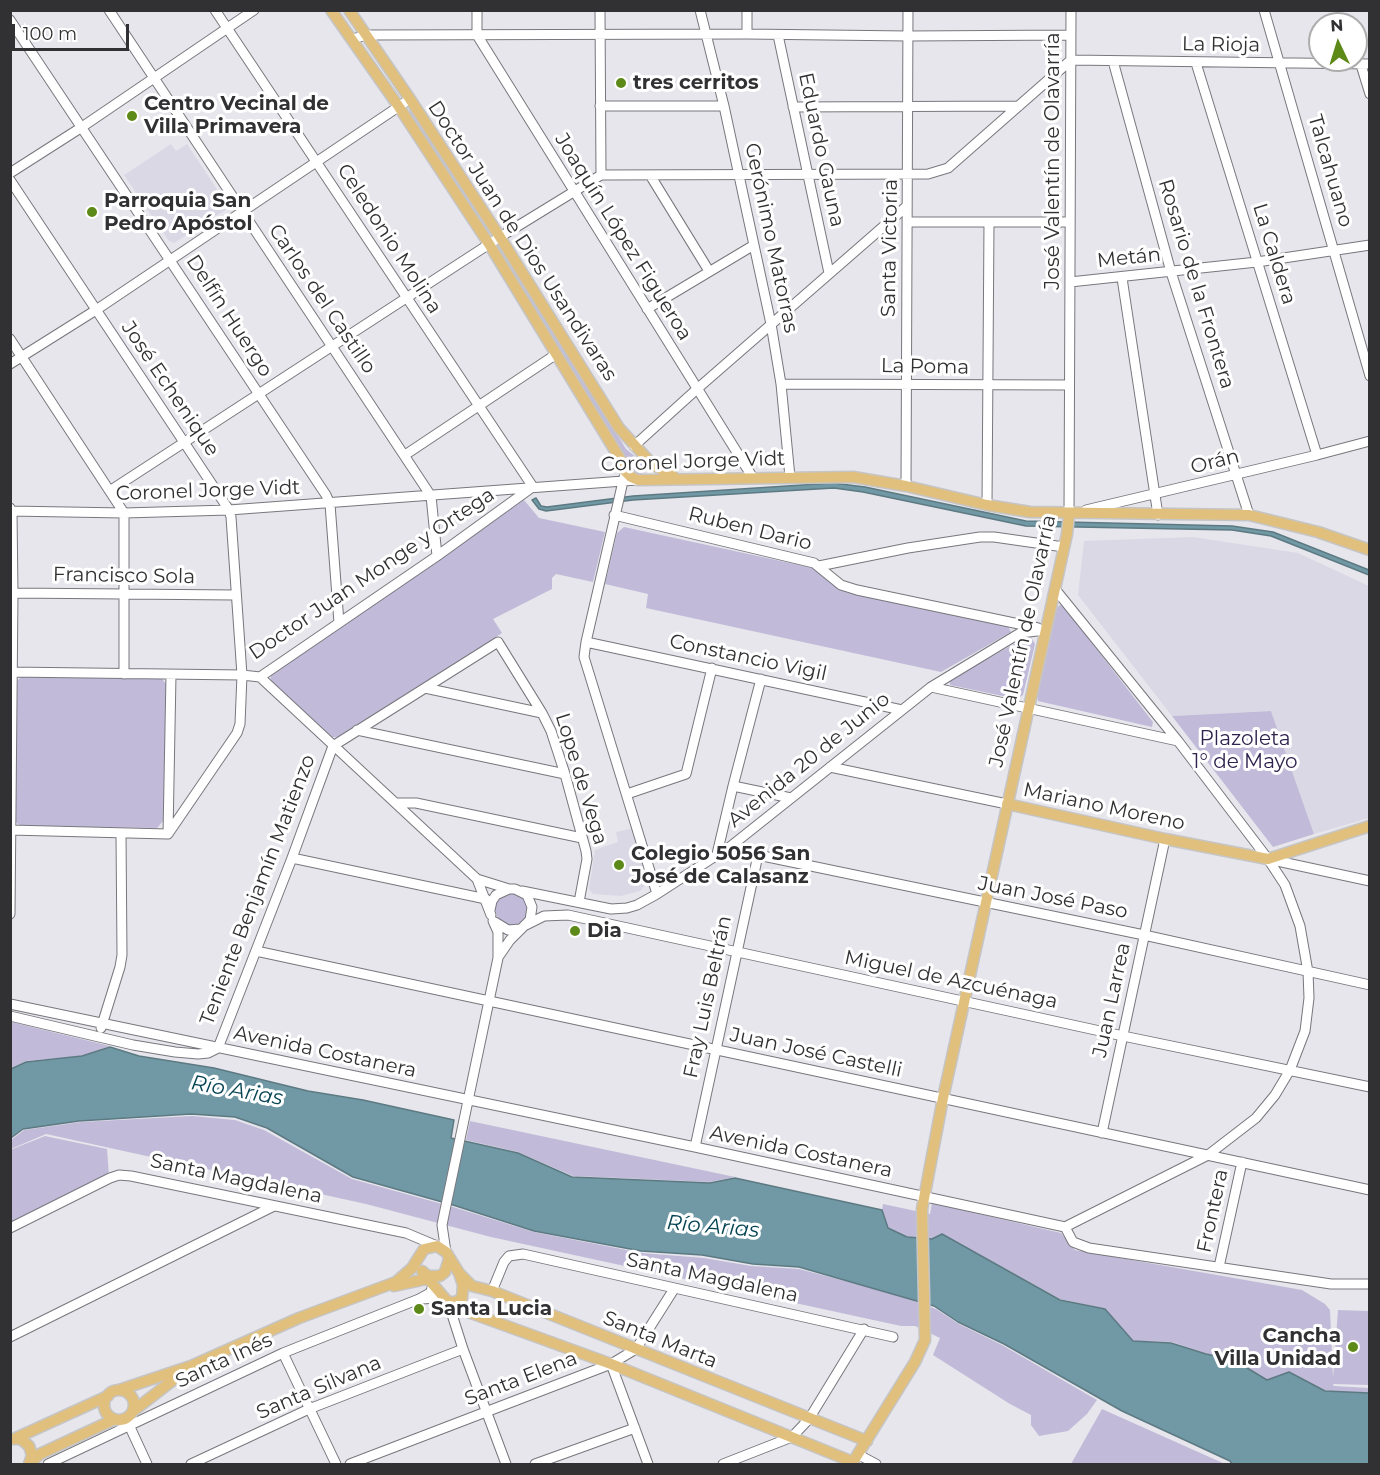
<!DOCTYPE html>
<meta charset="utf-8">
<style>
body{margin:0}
#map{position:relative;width:1380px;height:1475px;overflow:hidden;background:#e7e6ec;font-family:Montserrat,sans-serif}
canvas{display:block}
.frame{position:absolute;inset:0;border:12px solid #313133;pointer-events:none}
.north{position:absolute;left:1308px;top:12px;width:60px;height:60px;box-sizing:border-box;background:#fff;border:2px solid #adadad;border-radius:50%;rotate:356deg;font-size:16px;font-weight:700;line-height:24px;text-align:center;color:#313133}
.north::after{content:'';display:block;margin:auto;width:21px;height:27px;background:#5d8918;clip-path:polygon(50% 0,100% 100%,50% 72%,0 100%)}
.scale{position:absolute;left:12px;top:24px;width:117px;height:27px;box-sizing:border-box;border:3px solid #313133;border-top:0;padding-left:8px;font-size:18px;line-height:21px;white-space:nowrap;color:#313133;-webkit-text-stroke:4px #fff;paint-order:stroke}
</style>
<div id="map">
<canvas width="1380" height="1475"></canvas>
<div class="frame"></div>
<div class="north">N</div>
<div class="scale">100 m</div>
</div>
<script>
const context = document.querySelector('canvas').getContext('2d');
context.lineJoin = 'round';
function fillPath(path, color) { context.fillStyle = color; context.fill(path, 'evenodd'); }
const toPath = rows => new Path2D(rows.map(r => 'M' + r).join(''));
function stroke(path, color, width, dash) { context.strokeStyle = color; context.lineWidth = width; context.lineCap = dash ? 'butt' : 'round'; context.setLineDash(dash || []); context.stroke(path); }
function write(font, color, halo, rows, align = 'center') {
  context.font = font + ' Montserrat,sans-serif'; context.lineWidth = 6; context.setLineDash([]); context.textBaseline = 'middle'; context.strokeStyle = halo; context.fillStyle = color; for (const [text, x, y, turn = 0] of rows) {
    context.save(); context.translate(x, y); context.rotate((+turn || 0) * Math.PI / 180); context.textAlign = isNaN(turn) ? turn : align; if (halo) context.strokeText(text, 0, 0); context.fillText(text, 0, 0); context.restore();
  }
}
const built = toPath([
 [171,144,176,151,187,144,228,206,227,209,174,243,169,241,124,175],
 [1193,537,1298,553,1369,586,1369,818,1314,834,1271,711,1172,716,1078,595,1084,541],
 [634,828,649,881,640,891,621,896,593,894,589,889,595,850,618,842,616,832]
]);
const green = toPath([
 [411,108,491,232,490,233,487,232,410,113,409,110],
 [499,243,626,449,647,466,645,473,639,474,634,471,496,248,496,244],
 [524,500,539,518,605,532,593,582,556,574,552,578,552,589,493,619,502,633,340,737,331,737,270,682,271,675],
 [624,527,813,568,846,592,1008,626,1011,632,941,672,646,608,648,594,605,584,617,533],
 [1060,605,1064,607,1153,722,1152,727,1038,701,1037,696,1056,608],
 [1028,636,1031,637,1035,644,1023,695,1017,699,950,685,950,680],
 [21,677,162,679,167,685,164,820,157,828,20,826,14,820,16,682],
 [1271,711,1314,834,1273,847,1172,716],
 [512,891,527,899,529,917,514,927,508,927,499,921,494,907,500,896],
 [11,1022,110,1046,82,1056,26,1061,11,1068],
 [192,1116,235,1120,264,1130,352,1179,453,1207,534,1232,642,1253,704,1258,751,1266,799,1269,895,1294,936,1309,959,1324,1002,1345,1097,1400,1087,1414,1068,1431,1039,1436,1031,1425,1031,1415,1010,1404,933,1355,940,1338,915,1326,901,1326,491,1237,366,1204,46,1134,11,1149,11,1140,24,1130,81,1122],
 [470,1121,735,1177,710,1182,573,1176,518,1152,466,1140],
 [45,1136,107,1149,109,1176,11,1222,10,1150],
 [932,1203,1061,1233,1075,1250,1302,1290,1325,1304,1330,1310,1333,1378,1338,1310,1369,1311,1369,1385,1333,1384,1334,1386,1369,1388,1369,1393,1325,1391,1289,1372,1268,1380,1234,1360,1207,1354,1172,1342,1133,1341,1105,1309,1060,1299,942,1234,932,1239,907,1237,888,1228,882,1210,883,1204,930,1214],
 [1102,1409,1225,1464,1071,1464]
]);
const water = toPath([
 [833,483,865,487,1026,521,1232,526,1273,532,1369,570,1369,575,1271,536,1232,530,1026,526,863,492,834,488,633,500,546,511,539,509,532,500,536,498,541,506,547,507,633,496,833,483],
 [110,1047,139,1056,214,1068,308,1091,363,1100,454,1120,451,1138,518,1153,572,1177,710,1183,735,1178,882,1210,888,1228,907,1237,932,1239,942,1234,1060,1300,1105,1309,1133,1341,1171,1343,1206,1354,1234,1360,1267,1380,1289,1372,1325,1391,1369,1393,1369,1464,1232,1464,1230,1461,1122,1411,1004,1344,958,1322,934,1306,799,1267,753,1264,702,1255,641,1251,534,1231,453,1205,353,1177,267,1128,235,1117,191,1114,79,1121,23,1129,11,1138,11,1069,26,1062,82,1056,110,1047]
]);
const minor = toPath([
 [109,10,431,496,437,556],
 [215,10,533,487],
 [477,10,477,35,753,478],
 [600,10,601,175],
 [700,10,724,106,771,324,781,384,790,477],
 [747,10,747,34],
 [1071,10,1069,514,1073,513],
 [1264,10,1370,376],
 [10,20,326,495,330,504,339,623],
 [778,35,829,273],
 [352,39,367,35,747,34,908,36,1071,35],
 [1071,60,1370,64],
 [1113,61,1171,272,1249,515],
 [1196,63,1317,455],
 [1361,65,1370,94],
 [600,106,724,106],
 [793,107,1019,106],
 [10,173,82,127,254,10],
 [650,175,709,271],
 [10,180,229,510,231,517,242,675,240,724,237,733,168,834],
 [908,222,1070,222],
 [1122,278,1158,515],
 [1070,282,1257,262,1370,245],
 [647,309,754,245],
 [10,339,124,513,124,674],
 [10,364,96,310,410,99],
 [781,384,1069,385],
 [634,446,697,389,907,206],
 [405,455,555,355],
 [624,477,586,642,584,657,657,894],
 [906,486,908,10],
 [111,490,500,237,601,175,928,174,948,168,1071,60],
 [987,505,989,222],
 [10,508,12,511,13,593,10,914],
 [1086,510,1317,455,1370,441],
 [10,511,124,513,229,510,637,480],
 [614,515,814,563,841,585,857,590,1038,628],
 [819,566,908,548,980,537,994,537,1064,547],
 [1055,589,1178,741,1268,859,1285,885,1300,926,1308,972,1309,998,1305,1031,1290,1070,1275,1095,1256,1118,1208,1155,1065,1227],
 [13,593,235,595],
 [586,642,902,710],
 [10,672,242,675,260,677,437,556,531,488],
 [260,677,477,879,491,915],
 [931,687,1178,741],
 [425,688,542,713],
 [357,730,565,774],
 [830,767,1007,804],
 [733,786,791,798],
 [627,794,686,774,712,668],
 [396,803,416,803,582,838],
 [10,830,168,834],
 [168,834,171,675],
 [731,846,758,855,1144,935,1370,985],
 [717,854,733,786,761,679],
 [292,858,486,899],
 [1268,859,1370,881],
 [477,879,509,889],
 [522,891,611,909,627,908,637,905,657,894,731,846,931,687,1020,633,1046,630],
 [490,910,492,901,496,895,509,889,515,889,527,895,532,907,530,920,510,940,499,956],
 [495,922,508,930,520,929],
 [526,925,544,916,568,915,1123,1036,1370,1087],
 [256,951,1370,1190],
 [10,1004,695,1147,1065,1227],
 [10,1016,133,1045,175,1052,198,1054,208,1053,218,1048],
 [101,1028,120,967,122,955,121,834],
 [218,1048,292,858,333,746,498,642,542,713,551,731,565,774,586,851,587,859,579,902],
 [1102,1133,1165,839],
 [695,1147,758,855],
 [1065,1227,1073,1242,1089,1248,1331,1284,1370,1284],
 [10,1228,110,1178,119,1175,131,1176,406,1233,437,1246],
 [446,1252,442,1225,444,1215,498,958,498,932,493,921],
 [1219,1267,1242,1162],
 [492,1291,504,1262,509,1256,523,1254,893,1337],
 [422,1299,436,1298,448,1302,463,1349,506,1464],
 [10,1337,274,1206],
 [283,1353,336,1464],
 [611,1364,648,1464],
 [128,1417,129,1425,147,1464],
 [859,1455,876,1464],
 [48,1464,283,1353,419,1299,430,1293,433,1286],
 [191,1464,309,1409,463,1349],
 [350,1464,611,1364,636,1349,674,1289],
 [535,1464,635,1428],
 [723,1464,792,1437,809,1419,864,1329]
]);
const major = toPath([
 [331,10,399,107,489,244,622,462,623,469,631,477,638,480,853,477,906,486,987,505,1030,512,1249,515,1318,532,1370,550],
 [349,10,410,99,500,237,619,428,651,463,674,477],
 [1007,804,1165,839,1268,859,1370,826],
 [422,1271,428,1276,440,1276,445,1272,449,1259],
 [423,1273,448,1302,468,1312,611,1364,853,1462,915,1362,925,1340,922,1209,943,1098,1067,534,1069,514],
 [394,1286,431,1278],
 [448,1302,456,1302,462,1298,463,1285,460,1276],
 [119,1390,191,1366,299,1318,396,1282,412,1268,424,1249,437,1246,446,1252,459,1273,472,1286,492,1291,867,1441],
 '104 1405a15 15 0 1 1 30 0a15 15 0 1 1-30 0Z',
 [132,1412,186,1370],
 [16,1438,108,1396],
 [13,1439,21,1439,29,1446,32,1455,29,1464],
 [29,1464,40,1454,115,1419]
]);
const markers = [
 [621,83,6,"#5d8918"],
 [132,116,6,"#5d8918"],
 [92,212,6,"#5d8918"],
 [619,865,6,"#5d8918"],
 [575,931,6,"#5d8918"],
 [419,1309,6,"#5d8918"],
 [1353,1347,6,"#5d8918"]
];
const streetNames = [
 ["La Rioja",1221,45,1],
 ["Eduardo Gauna",821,150,78],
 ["José Valentín de Olavarría",1053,161,-90],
 ["Talcahuano",1330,171,74],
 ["Joaquín López Figueroa",623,237,58],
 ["Gerónimo Matorras",771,238,78],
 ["Celedonio Molina",389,239,57],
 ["Doctor Juan de Dios Usandivaras",522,241,57],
 ["Santa Victoria",890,248,-89],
 ["La Caldera",1274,254,73],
 ["Metán",1129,258,-6],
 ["Rosario de la Frontera",1196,284,73],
 ["Carlos del Castillo",322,299,56],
 ["Delfín Huergo",229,316,57],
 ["La Poma",925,367,1],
 ["José Echenique",170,389,56],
 ["Coronel Jorge Vidt",693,462,-2],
 ["Orán",1215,462,-14],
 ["Coronel Jorge Vidt",208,491,-2],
 ["Ruben Dario",750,529,14],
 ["Doctor Juan Monge y Ortega",372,574,-34],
 ["Francisco Sola",124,576,1],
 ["José Valentín de Olavarría",1023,641,-78],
 ["Constancio Vigil",748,658,12],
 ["Avenida 20 de Junio",809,760,-39],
 ["Lope de Vega",581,779,73],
 ["Mariano Moreno",1104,807,12],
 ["Teniente Benjamín Matienzo",258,890,-69],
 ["Juan José Paso",1053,898,11],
 ["Miguel de Azcuénaga",951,980,12],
 ["Fray Luis Beltrán",708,997,-78],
 ["Juan Larrea",1112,1000,-78],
 ["Avenida Costanera",325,1052,12],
 ["Juan José Castelli",816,1053,12],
 ["Avenida Costanera",801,1152,12],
 ["Santa Magdalena",236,1179,12],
 ["Frontera",1213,1211,-78],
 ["Santa Magdalena",712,1278,12],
 ["Santa Marta",660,1340,22],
 ["Santa Inés",224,1361,-25],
 ["Santa Elena",521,1379,-21],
 ["Santa Silvana",319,1388,-23]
];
const poiNames = [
 ["tres cerritos",633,83],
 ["Centro Vecinal de",144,104],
 ["Villa Primavera",144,127],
 ["Parroquia San",104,201],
 ["Pedro Apóstol",104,224],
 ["Colegio 5056 San",631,854],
 ["José de Calasanz",631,877],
 ["Dia",587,931],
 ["Santa Lucia",431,1309],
 ["Cancha",1341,1336,"right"],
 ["Villa Unidad",1341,1359,"right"]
];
const parkNames = [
 ["Plazoleta",1245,739],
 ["1° de Mayo",1245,762]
];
const waterNames = [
 ["Río Arias",237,1091,10],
 ["Río Arias",713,1227,5]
];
fillPath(built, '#dbd8e6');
fillPath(green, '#c1bbd9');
fillPath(water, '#7099a5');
stroke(water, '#5d7a83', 1.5);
stroke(minor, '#78777d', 11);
stroke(major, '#c5c5c6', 13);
stroke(minor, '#fff', 9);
stroke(major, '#e1c07e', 10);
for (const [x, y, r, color] of markers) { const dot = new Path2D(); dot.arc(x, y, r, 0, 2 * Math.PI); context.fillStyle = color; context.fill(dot); stroke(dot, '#fff', 2); }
write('20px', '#313133', '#fff', streetNames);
write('bold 20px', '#313133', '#fff', poiNames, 'left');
write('20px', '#2f224e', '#fff', parkNames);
write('italic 21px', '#054453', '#fff', waterNames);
</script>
